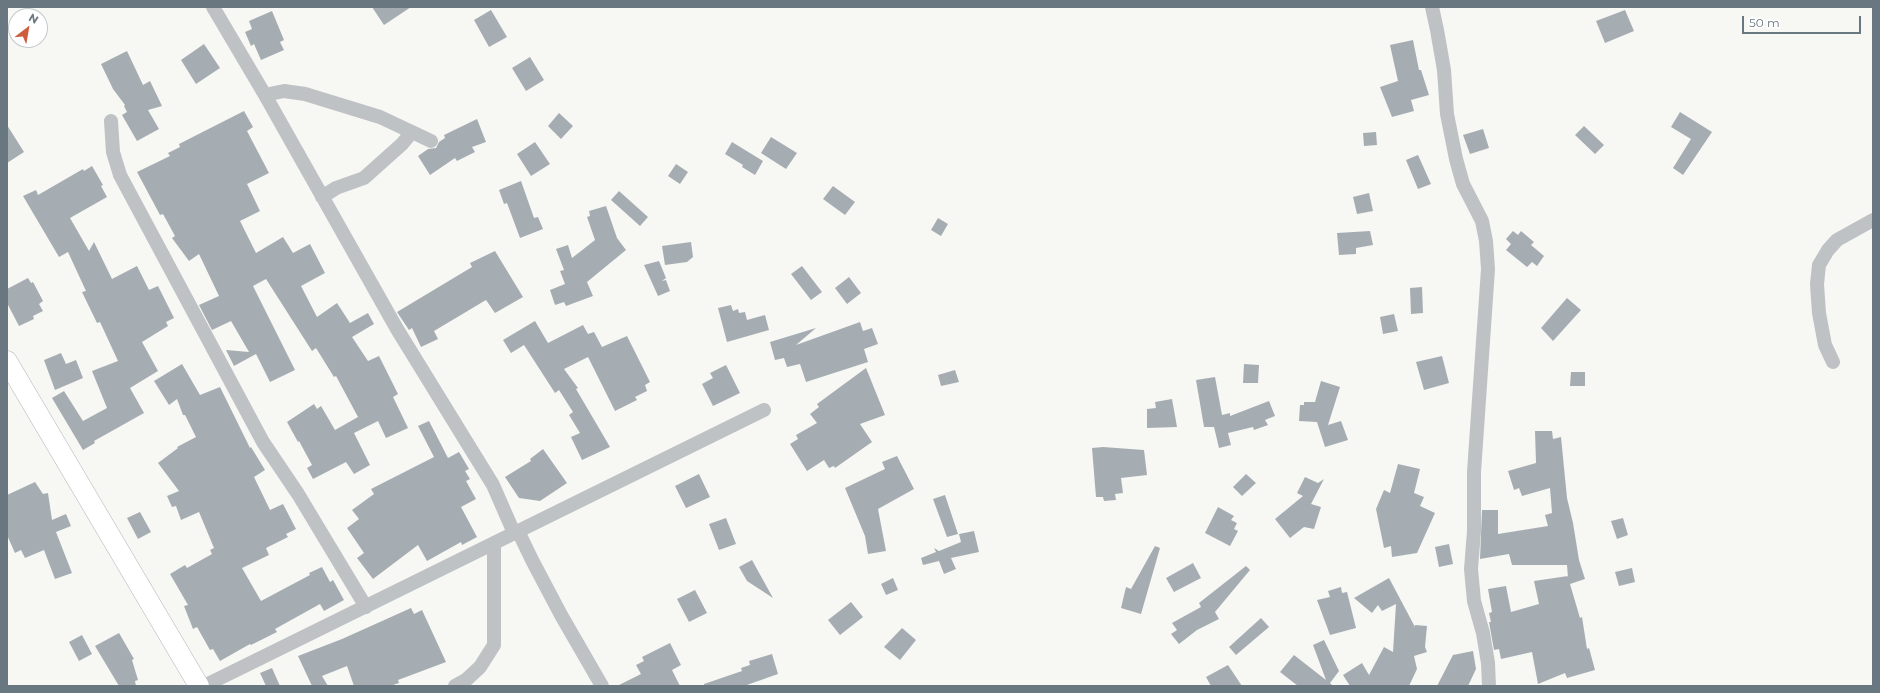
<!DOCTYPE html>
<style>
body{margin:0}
#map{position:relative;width:1880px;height:693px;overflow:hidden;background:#f7f7f4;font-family:Montserrat,sans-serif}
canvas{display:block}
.frame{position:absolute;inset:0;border:8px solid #697781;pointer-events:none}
.north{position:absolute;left:8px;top:8px;width:40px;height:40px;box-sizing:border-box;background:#fff;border:1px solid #c3c9cd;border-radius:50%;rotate:31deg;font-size:11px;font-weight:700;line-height:16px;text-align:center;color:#697781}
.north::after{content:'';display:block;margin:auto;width:14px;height:18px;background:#ce5d3d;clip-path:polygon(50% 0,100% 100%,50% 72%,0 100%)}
.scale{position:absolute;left:1742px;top:16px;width:119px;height:18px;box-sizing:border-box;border:2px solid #697781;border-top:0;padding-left:5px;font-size:12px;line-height:14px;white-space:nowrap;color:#697781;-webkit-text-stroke:3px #fff;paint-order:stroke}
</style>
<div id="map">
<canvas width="1880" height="693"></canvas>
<div class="frame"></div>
<div class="north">N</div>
<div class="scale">50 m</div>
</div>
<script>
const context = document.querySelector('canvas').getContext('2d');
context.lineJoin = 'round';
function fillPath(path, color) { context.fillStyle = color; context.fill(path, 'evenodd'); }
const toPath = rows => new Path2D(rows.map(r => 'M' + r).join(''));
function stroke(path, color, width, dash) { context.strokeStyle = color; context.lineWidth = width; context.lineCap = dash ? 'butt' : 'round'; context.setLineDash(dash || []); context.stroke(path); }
const building = toPath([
 [372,7,411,7,384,25],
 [491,10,507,37,489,47,474,20],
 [1625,10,1634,31,1605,43,1596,21],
 [272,11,284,40,280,42,284,50,261,60,254,44,251,46,245,32,252,29,249,21],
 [1413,40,1419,70,1421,70,1429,95,1411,100,1414,111,1392,117,1380,87,1398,81,1390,45],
 [204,44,220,68,196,84,181,60],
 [127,51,143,85,150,81,162,106,148,110,159,129,137,141,122,115,127,112,124,106,125,105,113,89,101,64],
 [530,57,544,80,526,91,512,68],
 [244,111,253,127,247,131,269,173,247,184,260,211,240,221,256,253,283,237,293,253,310,244,325,273,301,286,317,317,337,303,350,323,368,313,374,324,352,337,368,361,379,356,398,394,393,397,408,428,386,438,378,421,354,433,370,465,354,474,346,462,313,479,307,468,312,465,299,441,298,442,287,422,314,404,317,409,321,406,335,430,358,417,336,376,334,377,316,348,312,351,266,279,253,286,295,370,270,382,256,354,234,366,226,350,249,352,231,321,212,330,199,305,219,296,199,254,189,261,172,238,175,236,163,214,160,215,137,172,170,156,168,153,180,147,179,144],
 [1680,112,1712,132,1683,175,1673,168,1691,139,1671,127],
 [559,113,573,126,561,139,548,126],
 [477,119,486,142,472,147,475,152,457,161,455,158,430,175,418,156,428,149,436,148,439,142,445,138,444,135],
 [7,125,24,152,7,163],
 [1584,126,1604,145,1595,154,1575,135],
 [1483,129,1489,148,1470,154,1463,135],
 [1376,132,1377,145,1364,146,1363,133],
 [771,137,797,153,786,169,761,153],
 [535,142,550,164,531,176,517,154],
 [732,142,763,161,755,175,742,167,743,165,725,154],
 [1418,155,1431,184,1418,189,1406,160],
 [676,164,688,172,680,184,668,176],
 [92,166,103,185,101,186,107,197,70,218,89,251,94,242,112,279,137,266,149,290,158,286,174,318,166,322,168,326,142,342,158,371,130,388,144,413,94,441,95,443,83,450,52,398,64,391,83,421,107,408,92,371,118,361,100,322,97,323,82,292,86,291,68,252,59,257,23,196,36,190,38,195,83,169,84,171],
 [521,181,534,218,538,217,543,229,520,238,507,203,504,204,499,190],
 [833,186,855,202,845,215,823,199],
 [619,191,648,217,640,226,611,200],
 [1369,193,1373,211,1357,214,1353,197],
 [606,206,617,238,626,250,587,282,593,296,566,306,564,302,555,305,550,290,565,284,560,271,564,270,556,249,568,245,572,258,595,240,587,217,590,216,589,211],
 [938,218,948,224,941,236,931,230],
 [1370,231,1373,245,1356,248,1356,254,1339,255,1337,233],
 [1513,231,1518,235,1521,231,1534,242,1531,245,1544,256,1537,266,1532,262,1527,267,1506,250,1511,244,1506,239],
 [691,242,693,257,687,262,665,265,662,246],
 [495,251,523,297,495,313,486,300,434,331,438,339,421,347,412,328,409,330,397,312,472,267,470,263],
 [659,261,666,278,662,281,666,280,670,291,658,296,644,265],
 [802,266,822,292,811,300,791,274],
 [849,277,861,293,847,304,835,288],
 [28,278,31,283,33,282,43,301,39,304,43,311,33,316,34,319,19,326,7,303,7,289],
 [1422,287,1423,313,1411,314,1410,288],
 [1567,298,1581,310,1553,341,1541,328],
 [731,305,733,311,738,309,739,313,745,312,747,320,765,315,769,330,727,342,718,308],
 [1394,314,1398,331,1383,334,1380,317],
 [535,321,548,343,583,325,588,334,594,332,602,347,627,336,650,382,645,385,647,391,635,397,637,400,615,411,588,357,564,369,578,388,576,389,610,447,582,460,571,437,580,433,569,415,573,412,559,390,555,393,524,345,511,353,503,340],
 [860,322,863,331,872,328,878,344,864,349,868,362,806,382,800,364,787,367,784,358,775,360,770,342,816,328,796,345],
 [61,353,66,364,76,360,83,378,55,390,44,360],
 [1442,356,1449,383,1424,390,1416,362],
 [182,364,200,395,220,387,250,448,251,447,265,470,254,477,270,510,283,504,296,529,286,534,288,537,266,548,269,555,242,568,261,601,310,575,309,573,322,567,330,582,333,580,344,600,324,611,320,604,275,629,277,632,251,645,250,644,220,661,213,649,210,650,197,627,193,629,184,606,188,605,170,574,185,565,187,568,212,554,210,550,214,548,199,512,181,520,176,506,172,507,167,496,179,491,158,463,178,448,177,447,196,437,185,415,183,415,177,399,169,405,154,381],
 [1244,364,1259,365,1258,383,1243,383],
 [726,365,740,393,713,406,702,384,713,378,710,373],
 [866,368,885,415,860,424,872,442,835,468,834,466,829,468,824,460,807,471,790,444,798,439,796,435,817,423,810,414,819,407,817,404],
 [955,370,959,382,941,386,938,375],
 [1571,372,1585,372,1585,386,1570,386],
 [1215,377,1222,415,1230,413,1230,416,1269,401,1275,416,1265,420,1268,425,1254,430,1253,427,1228,433,1231,445,1219,448,1214,427,1204,427,1196,380],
 [1321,381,1340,387,1328,425,1341,421,1348,440,1325,447,1317,422,1299,421,1300,405,1304,405,1304,402,1315,402],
 [1172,399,1177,427,1147,428,1147,409,1156,408,1155,402],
 [429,421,448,458,459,452,469,469,465,471,470,479,466,481,476,499,461,507,477,537,462,545,461,542,427,561,418,545,373,579,357,558,364,553,347,528,359,519,352,510,374,494,371,489,434,457,418,426],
 [1535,431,1552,431,1553,439,1561,437,1567,498,1573,523,1579,560,1585,579,1570,584,1580,618,1582,617,1587,649,1589,648,1595,670,1567,678,1565,673,1538,684,1532,652,1501,659,1499,649,1494,650,1489,622,1491,622,1489,613,1492,612,1488,589,1506,586,1511,612,1539,604,1534,581,1568,576,1568,578,1567,565,1512,565,1509,554,1480,559,1482,510,1498,510,1498,534,1548,526,1545,515,1552,513,1550,488,1522,496,1519,488,1514,490,1508,471,1536,463],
 [1103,447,1144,450,1147,475,1121,478,1123,493,1115,494,1116,500,1104,501,1103,497,1096,497,1092,448],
 [543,449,567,483,540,501,519,498,505,477,531,461,530,459],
 [897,456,914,489,878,509,886,551,868,554,865,536,845,488,885,469,882,462],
 [1398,464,1420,469,1414,493,1424,497,1420,506,1435,513,1417,553,1392,557,1391,546,1384,548,1376,509,1384,490,1390,493],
 [699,474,710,497,686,508,675,486],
 [1246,474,1256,483,1242,496,1233,487],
 [1305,477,1318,483,1324,479,1311,504,1321,507,1314,529,1304,527,1290,538,1275,519,1303,496,1297,493],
 [35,482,43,494,48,493,52,520,66,514,71,526,56,532,72,573,55,579,44,550,25,558,21,550,15,553,7,535,7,495],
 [945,495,958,534,947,537,933,499],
 [1218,507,1234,516,1231,520,1237,523,1234,529,1238,531,1230,546,1205,533],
 [140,512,151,532,138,539,127,518],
 [726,518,736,544,719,550,709,524],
 [1623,518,1628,535,1617,539,1611,521],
 [974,531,979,552,951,558,956,569,944,574,939,561,923,565,921,558,936,552,934,548,939,551,961,542,959,534],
 [1449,544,1453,564,1439,567,1435,547],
 [1155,546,1160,548,1141,614,1121,608,1126,587,1131,589],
 [752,560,773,598,747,581,739,567],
 [1193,563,1201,578,1174,592,1166,578],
 [1246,566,1250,570,1215,612,1219,619,1197,630,1179,644,1171,634,1177,630,1172,623,1201,607,1199,603],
 [1632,568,1635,582,1619,586,1615,572],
 [893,578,898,590,886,595,881,584],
 [1389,578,1415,627,1415,625,1427,626,1425,647,1427,652,1414,656,1417,669,1409,686,1350,686,1343,675,1362,663,1369,675,1384,647,1393,652,1396,604,1382,611,1378,605,1372,613,1354,598],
 [1341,587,1342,593,1347,592,1356,628,1330,635,1317,600,1330,597,1328,591],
 [695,590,707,613,689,622,677,599],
 [851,602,863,617,840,635,828,620],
 [411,608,414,614,422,610,446,662,398,680,399,683,390,686,354,686,347,666,322,676,328,686,312,686,298,656,342,639],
 [1261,618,1269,627,1236,655,1229,647],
 [902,628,916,640,900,660,884,647],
 [119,633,134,659,132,660,138,680,135,681,136,686,119,686,95,646],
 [82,635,92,654,79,661,69,642],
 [1324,640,1339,671,1330,683,1333,686,1298,686,1280,672,1294,655,1326,680,1313,645],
 [670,643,681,665,672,670,680,686,617,686,641,674,636,665,644,661,642,657],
 [1473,651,1476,669,1468,686,1437,686,1453,655],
 [772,654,778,674,744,686,704,686,704,684,742,671,741,668,750,665,749,661],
 [1228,665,1242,686,1211,686,1206,677],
 [272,668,280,686,266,686,260,673]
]);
const street = toPath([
 [213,7,265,95,397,329,493,485,514,533],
 [1432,7,1437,30,1444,70,1447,114,1456,159,1463,184,1482,221,1486,241,1488,269,1474,472,1474,531,1471,569,1474,601,1483,633,1488,663,1489,686],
 [265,95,284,91,305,94,380,117,431,141],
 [111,121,113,152,120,175,263,442,298,494,366,607],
 [322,197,336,188,364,178,402,144,412,132],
 [1833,362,1825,345,1819,313,1817,284,1819,265,1828,250,1837,240,1873,220],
 [518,531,532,560,561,615,602,686],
 [204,686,764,410],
 [455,686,466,680,480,667,494,645,494,543]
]);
const secondary = toPath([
 [7,361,199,686]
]);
fillPath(building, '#a6adb2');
stroke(secondary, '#b1b6b9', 21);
stroke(street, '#bec2c5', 14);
stroke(secondary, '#fff', 20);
</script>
